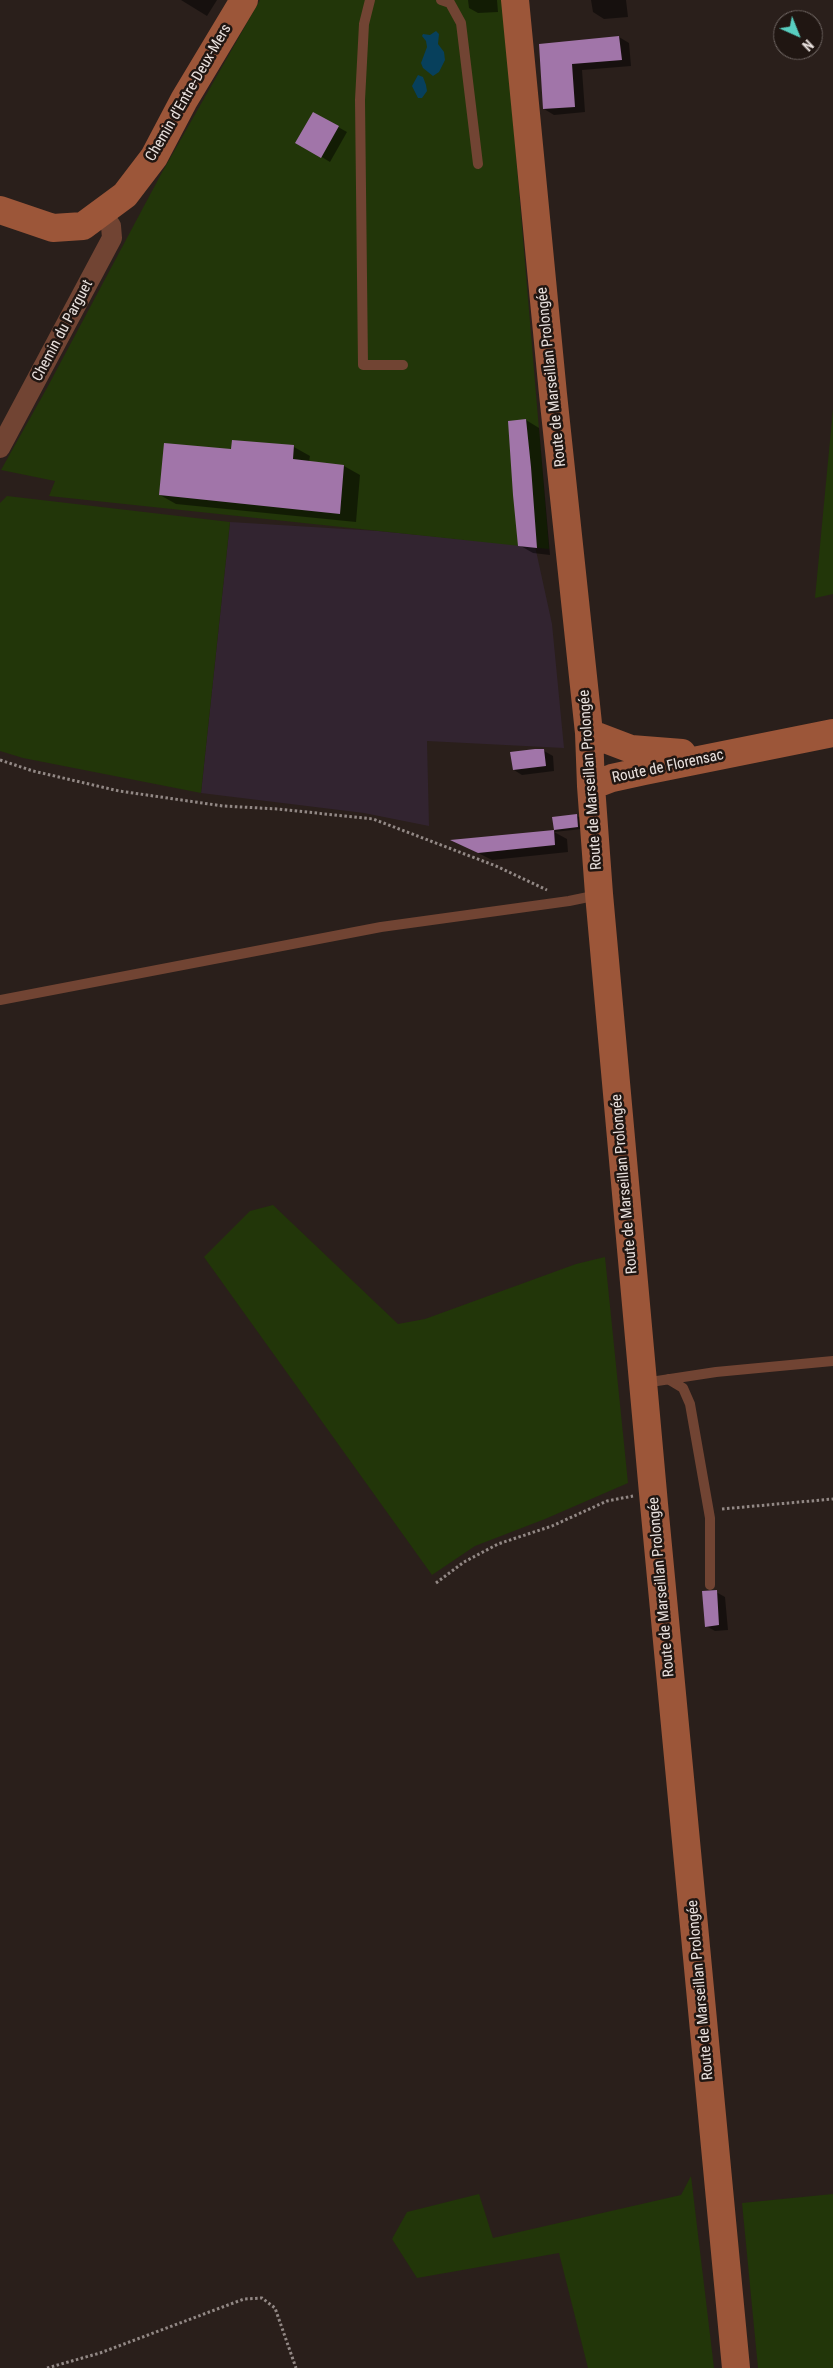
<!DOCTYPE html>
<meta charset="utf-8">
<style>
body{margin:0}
#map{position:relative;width:833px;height:2368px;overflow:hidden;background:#2a1f1b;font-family:"Roboto Condensed",sans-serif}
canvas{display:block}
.north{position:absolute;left:773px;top:10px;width:50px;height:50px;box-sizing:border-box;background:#201612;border:1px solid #706764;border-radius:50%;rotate:136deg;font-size:14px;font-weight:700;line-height:20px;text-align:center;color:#e9e1de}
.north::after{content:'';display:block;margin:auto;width:18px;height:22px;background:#58cec0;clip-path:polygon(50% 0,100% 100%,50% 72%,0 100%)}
</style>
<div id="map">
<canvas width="833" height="2368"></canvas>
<div class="north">N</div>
</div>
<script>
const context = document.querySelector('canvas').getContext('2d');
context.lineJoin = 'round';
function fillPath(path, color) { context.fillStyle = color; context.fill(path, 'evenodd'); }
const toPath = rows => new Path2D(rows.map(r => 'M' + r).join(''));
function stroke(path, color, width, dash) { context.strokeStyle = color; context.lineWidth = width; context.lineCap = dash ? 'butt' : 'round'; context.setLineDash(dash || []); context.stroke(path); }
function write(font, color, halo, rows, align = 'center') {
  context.font = font + ' "Roboto Condensed",sans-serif'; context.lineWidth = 5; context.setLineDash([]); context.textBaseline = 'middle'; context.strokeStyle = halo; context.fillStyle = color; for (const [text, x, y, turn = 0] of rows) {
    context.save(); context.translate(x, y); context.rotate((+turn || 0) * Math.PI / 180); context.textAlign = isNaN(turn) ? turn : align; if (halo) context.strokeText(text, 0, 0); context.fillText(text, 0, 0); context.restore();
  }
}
const industrial = toPath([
 [230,522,378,531,535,546,552,624,564,748,427,741,429,826,364,813,201,793]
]);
const green = toPath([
 [260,0,503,0,549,549,49,496,55,481,1,470,48,386,160,176],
 [833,409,833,594,815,598],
 [7,496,230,522,201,793,23,758,0,751,0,503],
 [273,1205,398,1324,425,1319,576,1264,605,1257,628,1483,545,1519,475,1546,432,1575,204,1257,250,1211],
 [691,2176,714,2368,588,2368,559,2253,417,2278,392,2239,407,2212,479,2194,493,2238,681,2195],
 [833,2194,833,2368,758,2368,742,2203]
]);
const water = toPath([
 [436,31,439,34,438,44,444,52,445,60,439,72,433,76,423,68,421,63,427,47,426,41,422,36,423,34,430,35],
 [418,75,423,77,426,85,427,91,422,98,418,98,412,86]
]);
const shadow = toPath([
 [181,0,217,0,207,16],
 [468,0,497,0,498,12,478,13,469,8],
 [591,0,626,0,628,17,604,19,593,12],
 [619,37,629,43,631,66,582,70,585,112,554,115,544,109,540,45],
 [313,113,347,132,330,162,297,142],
 [526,420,539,428,550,555,533,553,519,545],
 [233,441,294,447,310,456,309,462,344,466,360,475,356,522,176,504,160,495,232,450],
 [544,751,553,756,554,771,522,775,514,770],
 [577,816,581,818,582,829,554,832,567,839,568,852,492,860,454,841,555,831,553,818],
 [716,1592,725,1597,728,1630,715,1631,706,1626]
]);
const building = toPath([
 [619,36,622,60,572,64,575,107,543,109,539,44],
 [313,112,339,126,321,158,295,143],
 [526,419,531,467,537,548,518,546,513,495,508,421],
 [232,440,294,445,293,459,344,465,340,514,159,495,164,443,231,449],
 [535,749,544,749,546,766,513,770,510,752],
 [577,814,578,827,554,830,552,817],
 [554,830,555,845,478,853,450,840],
 [717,1590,719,1625,705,1627,702,1591]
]);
const path = toPath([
 [0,760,33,771,119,791,223,806,278,809,373,819,496,866,547,890],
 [722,1509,833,1499],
 [436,1583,464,1562,498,1544,552,1526,607,1501,633,1496],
 [47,2368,100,2353,244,2299,262,2298,275,2308,296,2368]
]);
const lane = toPath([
 [370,0,364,24,360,100,363,365,403,365],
 [441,0,450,3,461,23,478,164],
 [0,1000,381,927,569,901,598,895],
 [668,1379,683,1388,690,1404,710,1518,710,1585],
 [644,1383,716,1372,833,1361]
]);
const street = toPath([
 [0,448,112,238,111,226,102,213]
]);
const secondary = toPath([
 [515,0,553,394,589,733,591,786,599,894,654,1504,736,2368],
 [0,210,53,228,83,226,125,195,154,157,184,100,244,0],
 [589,733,631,749,682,753],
 [591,786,612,778,644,771,833,733]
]);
const streetNames = [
 ["Chemin d'Entre-Deux-Mers",189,93,-60],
 ["Chemin du Parguet",63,331,-62],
 ["Route de Marseillan Prolongée",552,377,-96],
 ["Route de Florensac",668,767,-12],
 ["Route de Marseillan Prolongée",591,780,-94],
 ["Route de Marseillan Prolongée",625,1184,-95],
 ["Route de Marseillan Prolongée",662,1587,-95],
 ["Route de Marseillan Prolongée",701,1990,-95]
];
fillPath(industrial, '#322430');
fillPath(green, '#223609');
fillPath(water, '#07405c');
fillPath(shadow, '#0007');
fillPath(building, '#a175a9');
stroke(path, '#928885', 3, [2.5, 2.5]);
stroke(lane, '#714433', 10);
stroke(street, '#714433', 20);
stroke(secondary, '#9c5639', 28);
write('15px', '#e9e1de', '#201612', streetNames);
</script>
